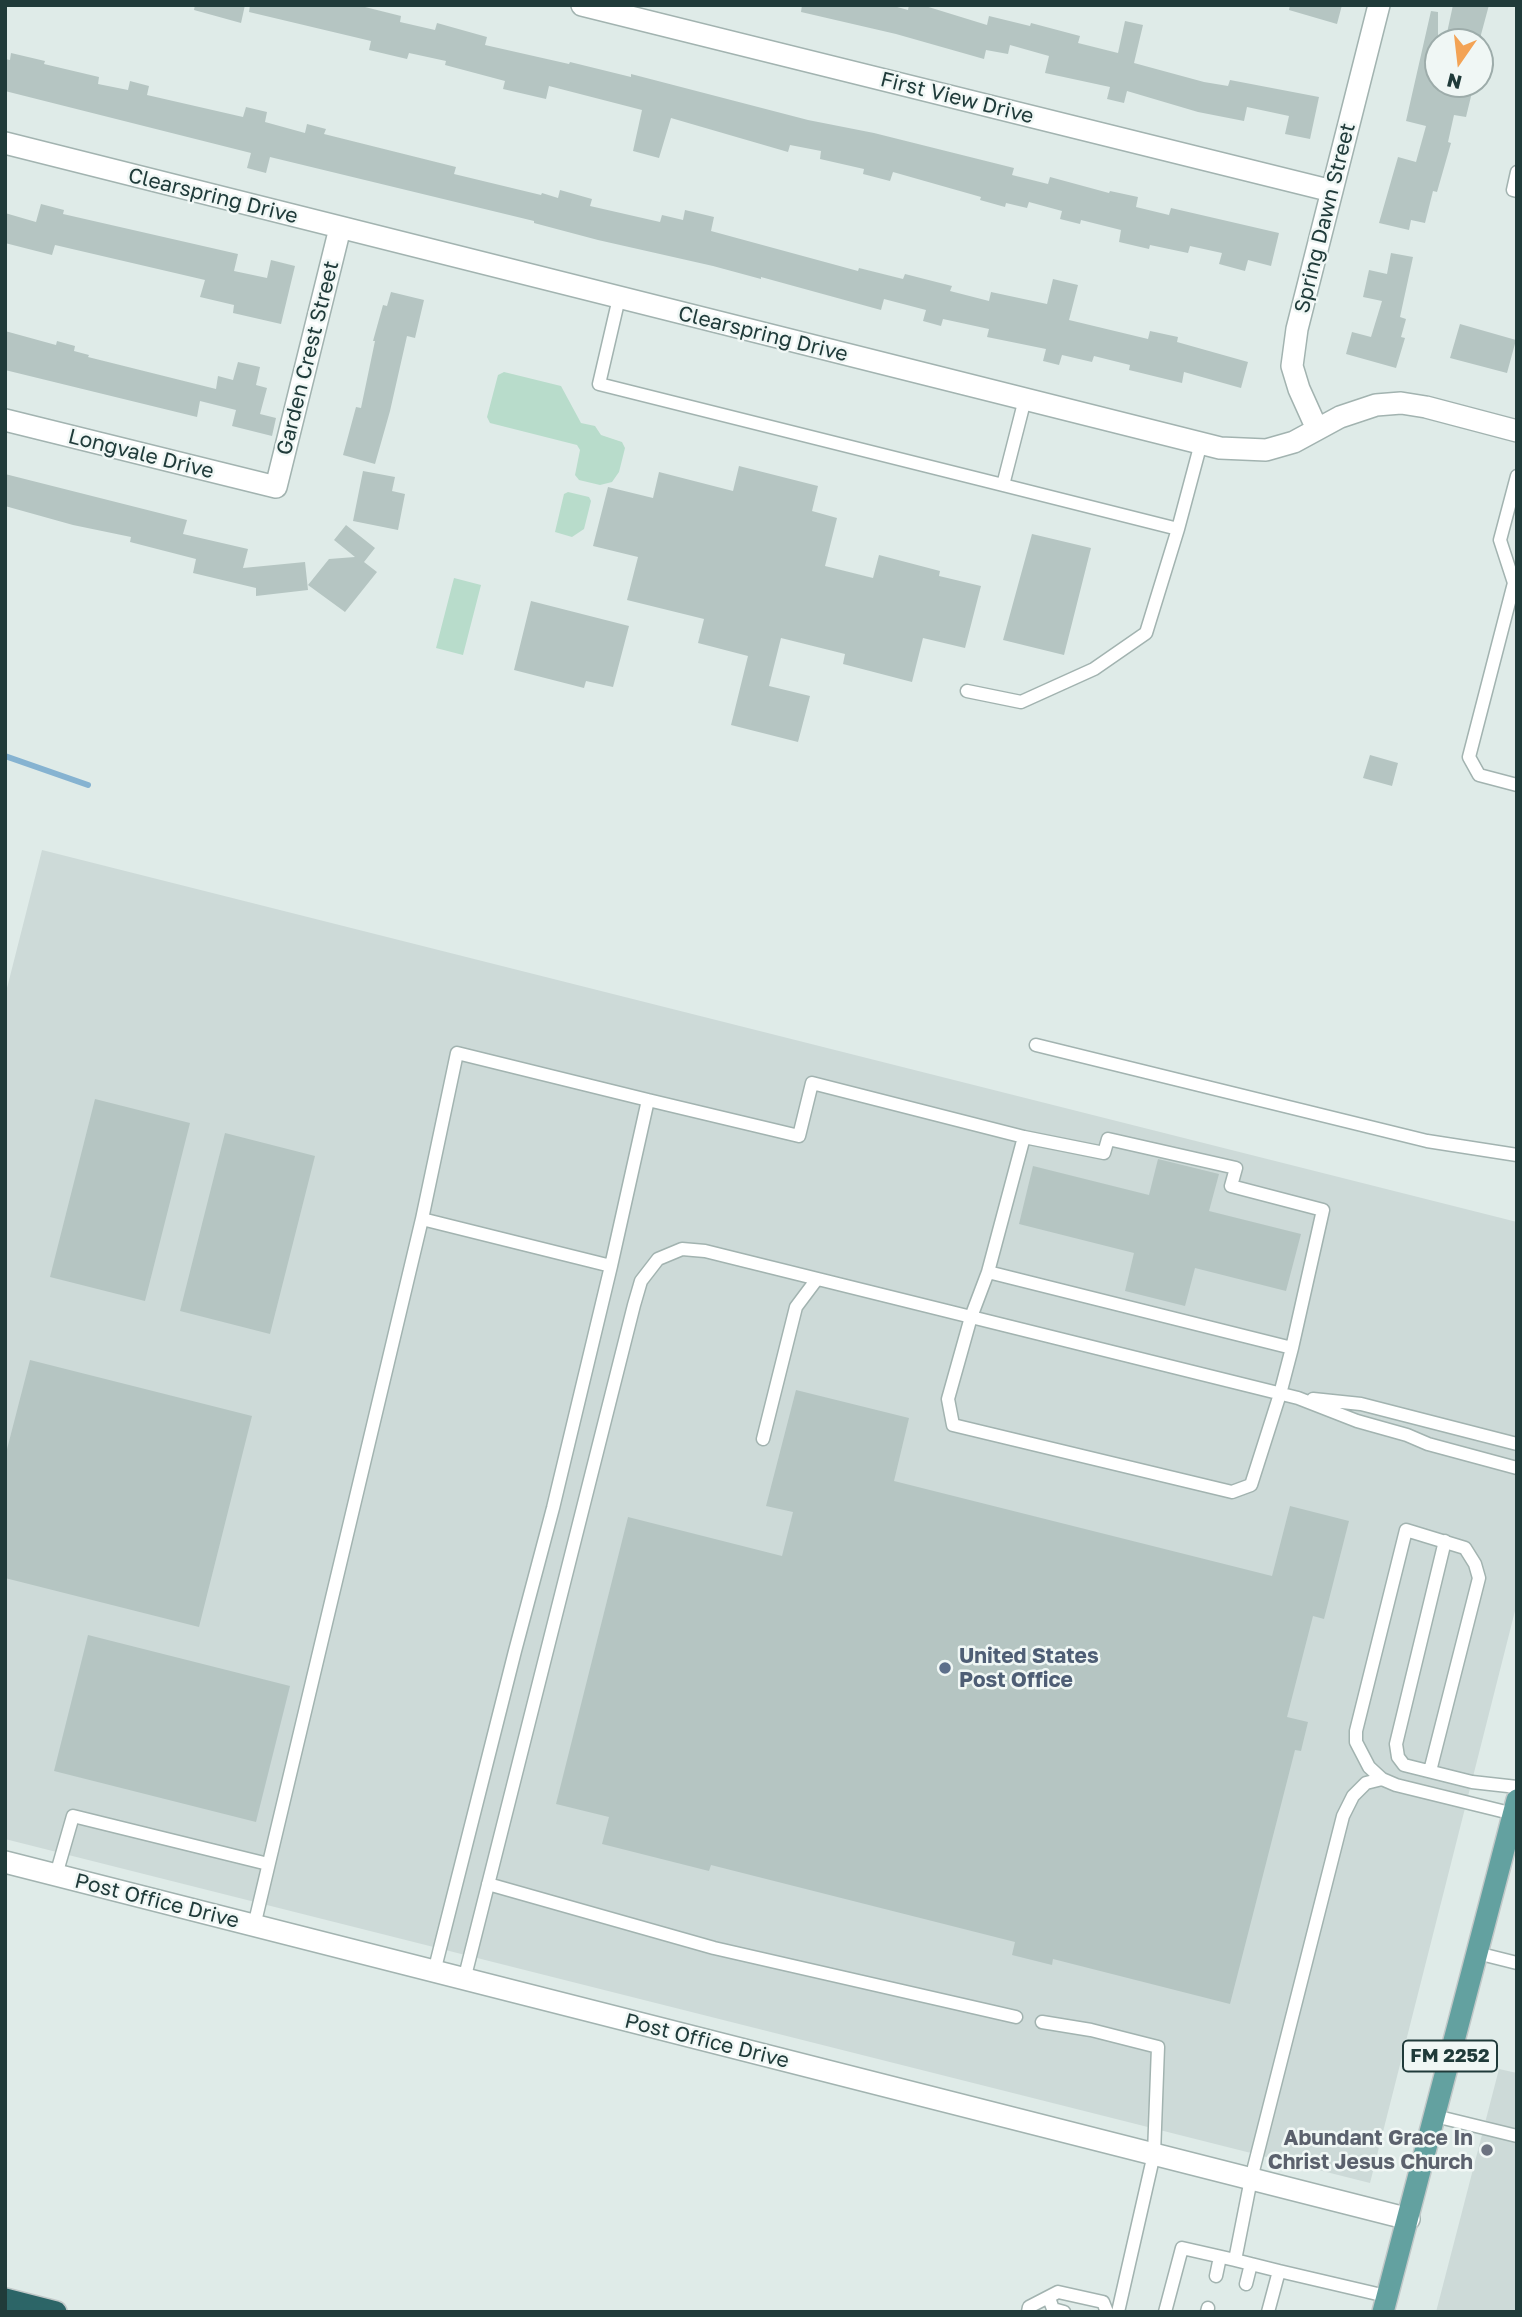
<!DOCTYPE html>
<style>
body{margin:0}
#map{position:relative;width:1522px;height:2317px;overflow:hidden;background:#dfebe8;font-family:"Golos Text",sans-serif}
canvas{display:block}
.frame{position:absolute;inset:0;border:7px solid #203b3a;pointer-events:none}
.north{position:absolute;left:1424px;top:28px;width:70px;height:70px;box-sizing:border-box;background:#f0f7f5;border:2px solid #9dacaa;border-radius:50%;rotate:194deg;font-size:19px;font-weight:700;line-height:28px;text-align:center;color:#203b3a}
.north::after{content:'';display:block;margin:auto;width:24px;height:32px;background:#f3a355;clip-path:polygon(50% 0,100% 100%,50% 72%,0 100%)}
</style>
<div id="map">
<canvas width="1522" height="2317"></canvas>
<div class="frame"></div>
<div class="north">N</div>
</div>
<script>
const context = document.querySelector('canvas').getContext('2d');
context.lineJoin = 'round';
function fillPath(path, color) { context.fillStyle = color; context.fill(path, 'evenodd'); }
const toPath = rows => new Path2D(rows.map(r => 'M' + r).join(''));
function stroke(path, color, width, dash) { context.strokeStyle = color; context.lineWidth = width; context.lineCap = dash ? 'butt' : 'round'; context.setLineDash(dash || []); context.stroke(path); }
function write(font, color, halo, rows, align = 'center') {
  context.font = font + ' "Golos Text",sans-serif'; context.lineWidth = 5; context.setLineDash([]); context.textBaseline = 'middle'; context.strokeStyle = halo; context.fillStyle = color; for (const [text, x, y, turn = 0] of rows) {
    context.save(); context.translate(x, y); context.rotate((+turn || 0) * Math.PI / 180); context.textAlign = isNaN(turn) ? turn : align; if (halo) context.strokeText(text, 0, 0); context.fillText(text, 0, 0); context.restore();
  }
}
const built = toPath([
 [42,850,1517,1222,1517,1603,1370,2183,5,1839,5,996],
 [1499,2069,1517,2073,1517,2312,1436,2312]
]);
const green = toPath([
 [504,372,561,386,581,423,595,426,601,435,622,442,625,448,619,472,612,482,600,485,579,480,575,475,580,450,577,445,490,423,487,417,498,375],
 [568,492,589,497,591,501,584,529,572,537,555,532,564,494],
 [454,578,481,585,463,655,436,648]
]);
const stream = toPath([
 [5,756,88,785]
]);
const building = toPath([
 [195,5,245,5,241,23,194,10],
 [250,5,357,5,401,16,400,22,435,30,437,23,487,37,485,45,569,64,570,62,631,77,631,74,808,120,874,133,1014,168,1012,175,1048,184,1050,177,1109,193,1110,191,1138,197,1136,207,1169,215,1171,208,1279,233,1271,266,1248,260,1245,271,1219,264,1222,253,1190,246,1188,253,1150,245,1149,249,1119,242,1121,230,1081,220,1080,224,1060,219,1062,211,1029,202,1027,208,1006,203,1005,207,980,200,981,197,893,172,890,181,863,174,864,169,820,159,821,151,790,145,788,152,671,118,659,158,633,151,642,110,549,86,546,99,503,89,505,81,445,65,446,61,409,53,407,59,369,50,371,41,249,12],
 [802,5,890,5,908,10,909,5,922,5,987,25,989,16,1030,26,1031,23,1080,36,1078,43,1118,53,1125,21,1143,25,1134,63,1204,82,1228,86,1230,80,1319,97,1310,139,1285,134,1289,116,1247,107,1244,121,1198,112,1127,91,1124,103,1107,99,1110,87,1045,73,1049,56,1010,45,1008,54,986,50,984,59,896,34,801,12],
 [1290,5,1342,5,1337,24,1289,10],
 [1453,5,1489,5,1479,42,1445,42],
 [1431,11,1438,12,1438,84,1474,84,1466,117,1454,115,1448,142,1451,143,1437,192,1433,191,1425,223,1411,220,1409,230,1379,223,1398,157,1416,162,1426,126,1406,121],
 [11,53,45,61,44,64,99,77,98,84,128,90,130,81,149,86,147,95,243,117,246,107,267,112,265,122,305,133,307,124,326,129,324,134,456,167,454,174,541,195,542,193,558,198,560,190,592,199,590,206,660,222,662,215,683,220,685,210,714,217,711,231,858,271,859,268,903,279,905,274,952,286,950,291,989,301,991,292,1047,304,1053,279,1078,285,1069,320,1148,339,1150,331,1178,337,1177,342,1248,362,1241,388,1184,372,1182,383,1129,370,1130,365,1094,356,1092,362,1062,355,1059,365,1043,361,1046,349,987,337,989,329,943,319,941,326,923,321,926,310,884,299,881,310,761,277,761,279,713,266,598,240,534,223,534,221,270,157,266,173,247,168,251,153,5,91,5,59,10,60],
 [41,204,64,210,63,214,238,254,234,271,267,278,271,260,295,266,281,324,233,313,234,305,200,297,205,280,55,245,52,255,5,243,5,213,36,222],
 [1391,253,1413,257,1400,317,1406,319,1401,337,1405,338,1396,368,1346,354,1352,332,1371,337,1382,301,1363,297,1369,270,1387,274],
 [391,292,424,300,415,338,407,336,390,411,375,464,343,455,356,407,361,408,375,341,373,341,383,305,387,306],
 [1460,324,1516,340,1507,373,1450,358],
 [5,331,56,345,57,341,75,346,74,351,89,355,88,357,216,389,218,376,233,380,238,362,260,367,256,385,267,388,260,414,276,418,272,436,232,426,236,410,200,401,197,417,5,370],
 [739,466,818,486,812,511,837,518,825,566,873,578,879,555,940,571,939,576,981,586,965,648,923,638,912,682,843,664,845,654,781,638,769,686,810,696,798,742,731,725,748,656,698,643,704,619,627,600,638,557,593,546,608,487,653,498,659,472,733,491],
 [363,471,395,477,392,491,405,494,398,530,353,521],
 [5,474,187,520,183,534,248,549,243,568,305,562,308,590,256,596,256,588,193,573,196,559,130,542,131,537,73,525,5,506],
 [346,525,375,548,364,562,377,572,345,612,308,585,329,559,355,557,334,540],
 [1032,534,1091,548,1064,655,1003,640],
 [531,601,629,626,613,687,586,681,584,688,514,670],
 [1370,755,1398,763,1392,786,1363,778],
 [95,1099,190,1123,145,1301,50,1277],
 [225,1133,315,1156,270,1334,180,1311],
 [1158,1159,1219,1174,1209,1211,1301,1234,1286,1291,1195,1268,1185,1306,1125,1291,1134,1253,1019,1224,1033,1166,1149,1195],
 [30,1360,252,1416,199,1627,5,1578,5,1457],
 [796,1390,909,1418,894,1481,1272,1576,1290,1506,1349,1521,1324,1619,1313,1616,1287,1717,1308,1722,1301,1751,1295,1750,1230,2004,1053,1959,1052,1965,1012,1955,1015,1942,711,1865,709,1871,602,1844,609,1817,556,1804,628,1517,782,1556,793,1512,766,1506],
 [88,1635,290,1686,256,1822,54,1771]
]);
const service = toPath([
 [1517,172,1513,190,1517,191],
 [619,298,599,384,1003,485,1025,399],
 [1517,476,1500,540,1514,583,1469,757,1479,775,1517,785],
 [1003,485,1178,529,1201,443],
 [967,691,1021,702,1094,669,1146,633,1178,529],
 [1036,1045,1427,1141,1517,1155],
 [422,1219,457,1053,648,1100],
 [611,1266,648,1100,799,1136,812,1083,1024,1137,1104,1153,1108,1139,1236,1168,1231,1186,1323,1210,1292,1348,988,1272,1024,1137],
 [988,1272,971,1317,948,1399,953,1425,1232,1492,1251,1485,1280,1394,1292,1348],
 [1313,1399,1361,1404,1517,1444],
 [763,1439,796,1307,817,1279],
 [1445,1541,1396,1744,1398,1757,1404,1765,1472,1782,1517,1787],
 [1430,1771,1479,1578,1475,1564,1465,1548,1406,1530,1356,1731,1356,1742,1369,1767,1382,1779,1396,1785,1514,1814],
 [56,1875,73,1816,268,1864],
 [488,1884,714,1948,1016,2017],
 [254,1926,422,1219,611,1266,553,1508,515,1651,434,1972],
 [1477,1953,1517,1963],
 [464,1980,634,1305,641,1281,658,1259,682,1249,705,1251,1298,1398,1357,1421,1407,1435,1428,1444,1517,1468],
 [1042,2022,1091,2030,1158,2047,1154,2154,1118,2312],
 [1435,2116,1517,2136],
 [1279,2271,1235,2260,1251,2179,1343,1816,1353,1796,1366,1783,1382,1779],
 [1216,2276,1220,2257],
 [1246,2284,1251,2264],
 [1049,2298,1053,2309,1064,2312],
 [1028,2312,1029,2307,1058,2292,1103,2302,1107,2312],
 [1165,2312,1182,2248,1235,2260],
 [1207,2312,1208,2308],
 [1268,2312,1279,2271,1386,2296]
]);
const minor = toPath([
 [582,5,1332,191],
 [5,143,1220,448,1266,450,1294,442,1340,417,1376,405,1401,403,1426,407,1517,431],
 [5,420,276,487,340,228],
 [1317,429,1299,389,1292,366,1297,329,1379,5],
 [5,1862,1409,2219]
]);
const primary = toPath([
 [1383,2312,1517,1800]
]);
const motorway = toPath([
 [5,2299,56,2312]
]);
const markers = [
 [945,1668,7,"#5c6f8a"],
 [1487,2150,7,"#6b7280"]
];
const shields = [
 [1450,2056,94]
];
const shieldNames = [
 ["FM 2252",1450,2056]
];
const streetNames = [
 ["First View Drive",957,98,14],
 ["Clearspring Drive",213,196,14],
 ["Spring Dawn Street",1325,218,-76],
 ["Clearspring Drive",763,334,14],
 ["Garden Crest Street",308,358,-76],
 ["Longvale Drive",141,454,14],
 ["Post Office Drive",157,1901,14],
 ["Post Office Drive",707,2041,14]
];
const serviceNames = [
 ["United States",959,1656],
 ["Post Office",959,1680]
];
const worshipNames = [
 ["Abundant Grace In",1473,2138],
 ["Christ Jesus Church",1473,2162]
];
fillPath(built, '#cddad8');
fillPath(green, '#b8dccb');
stroke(stream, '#86b3d1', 6);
fillPath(building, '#b5c5c2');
stroke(service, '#a2b3b0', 15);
stroke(minor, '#a2b3b0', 24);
stroke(primary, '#c1c8c8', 24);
stroke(motorway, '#c1c8c8', 24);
stroke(service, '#fff', 12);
stroke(minor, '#fff', 21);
stroke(primary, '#63a1a0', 21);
stroke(motorway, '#2c6567', 21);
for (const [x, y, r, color] of markers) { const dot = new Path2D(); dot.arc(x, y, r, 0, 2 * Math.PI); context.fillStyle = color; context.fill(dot); stroke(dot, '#f0f7f5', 2.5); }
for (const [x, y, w] of shields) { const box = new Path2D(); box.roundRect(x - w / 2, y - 15.5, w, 31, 5); context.fillStyle = '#f0f7f5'; context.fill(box); stroke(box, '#203b3a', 2); }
write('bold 19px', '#203b3a', null, shieldNames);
write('21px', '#203b3a', '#f0f7f5', streetNames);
write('bold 21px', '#4e5e75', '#f0f7f5', serviceNames, 'left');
write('bold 21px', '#5b616d', '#f0f7f5', worshipNames, 'right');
</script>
